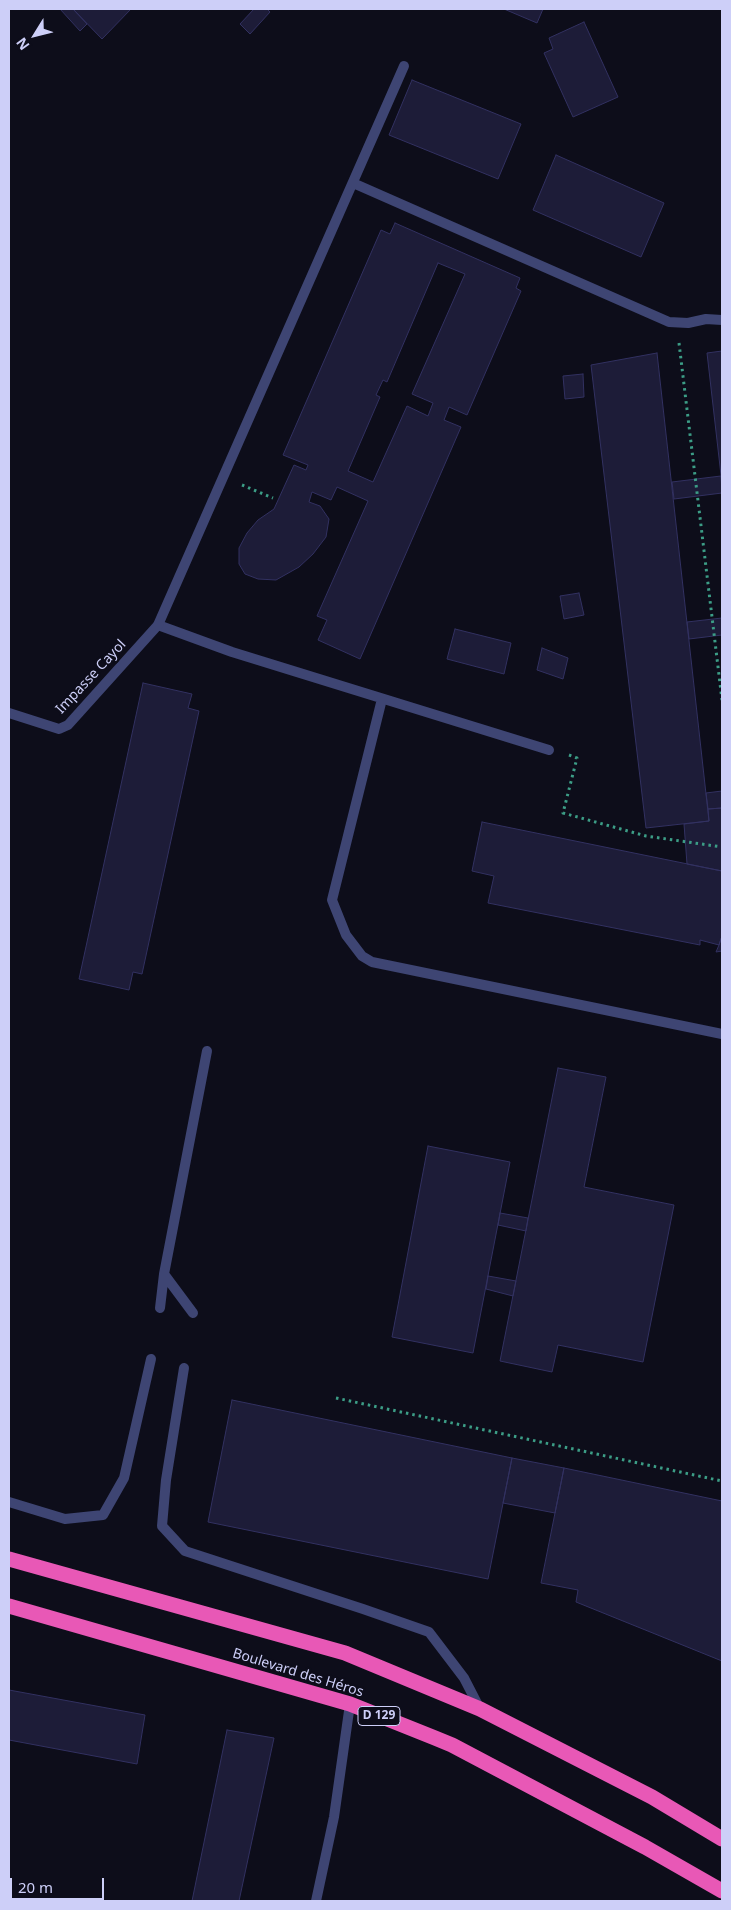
<!DOCTYPE html>
<meta charset="utf-8">
<style>
body{margin:0}
#map{position:relative;width:731px;height:1910px;overflow:hidden;background:#0d0d1a;font-family:"Noto Sans",sans-serif}
canvas{display:block}
.frame{position:absolute;inset:0;border:10px solid #cdcff8;pointer-events:none}
.north{position:absolute;left:10px;top:10px;width:50px;height:50px;-webkit-text-stroke:4px #0d0d1a;paint-order:stroke;rotate:234deg;font-size:14px;font-weight:700;line-height:20px;text-align:center;color:#cdcff8}
.north::after{content:'';display:block;margin:auto;width:18px;height:22px;background:#cdcff8;clip-path:polygon(50% 0,100% 100%,50% 72%,0 100%)}
.scale{position:absolute;left:10px;top:1878px;width:94px;height:22px;box-sizing:border-box;border:2px solid #cdcff8;border-top:0;padding-left:6px;font-size:15px;line-height:18px;white-space:nowrap;color:#cdcff8;-webkit-text-stroke:4px #0d0d1a;paint-order:stroke}
</style>
<div id="map">
<canvas width="731" height="1910"></canvas>
<div class="frame"></div>
<div class="north">N</div>
<div class="scale">20 m</div>
</div>
<script>
const context = document.querySelector('canvas').getContext('2d');
context.lineJoin = 'round';
function fillPath(path, color) { context.fillStyle = color; context.fill(path, 'evenodd'); }
const toPath = rows => new Path2D(rows.map(r => 'M' + r).join(''));
function stroke(path, color, width, dash) { context.strokeStyle = color; context.lineWidth = width; context.lineCap = dash ? 'butt' : 'round'; context.setLineDash(dash || []); context.stroke(path); }
function write(font, color, halo, rows, align = 'center') {
  context.font = font + ' "Noto Sans",sans-serif'; context.lineWidth = 4.5; context.setLineDash([]); context.textBaseline = 'middle'; context.strokeStyle = halo; context.fillStyle = color; for (const [text, x, y, turn = 0] of rows) {
    context.save(); context.translate(x, y); context.rotate((+turn || 0) * Math.PI / 180); context.textAlign = isNaN(turn) ? turn : align; if (halo) context.strokeText(text, 0, 0); context.fillText(text, 0, 0); context.restore();
  }
}
const building = toPath([
 [60,9,73,9,87,24,80,31,60,9],
 [73,9,131,9,102,39,73,9],
 [254,9,267,9,270,12,250,34,240,24,254,9],
 [504,9,543,9,537,23,504,9],
 [584,22,618,97,573,117,544,53,553,49,549,38,584,22],
 [412,80,521,124,498,179,389,135,412,80],
 [556,155,664,203,641,257,533,210,556,155],
 [395,223,520,278,516,288,521,291,467,415,449,407,444,420,461,427,360,659,318,640,327,620,317,616,368,501,337,487,331,500,312,492,309,502,320,506,329,519,326,537,313,554,299,567,276,580,258,579,245,574,239,564,239,548,247,533,258,520,274,509,294,465,306,470,308,465,283,455,381,230,390,234,395,223],
 [438,263,465,274,412,394,433,403,428,416,407,406,373,482,348,471,380,397,376,395,383,380,387,382,438,263],
 [722,351,722,484,707,353,722,351],
 [657,353,709,821,646,828,591,365,657,353],
 [583,374,584,397,565,399,563,376,583,374],
 [721,476,722,493,674,499,672,482,721,476],
 [579,593,584,615,564,619,560,596,579,593],
 [722,618,722,635,689,639,687,622,722,618],
 [455,629,511,643,504,674,447,659,455,629],
 [542,648,568,658,563,679,537,670,542,648],
 [143,683,192,694,188,708,199,711,142,974,133,972,129,990,79,979,143,683],
 [722,791,722,808,708,809,706,793,722,791],
 [722,808,722,871,687,864,684,824,709,821,708,809,722,808],
 [482,822,722,871,722,936,719,945,700,940,700,945,488,903,494,876,472,871,482,822],
 [722,936,722,951,716,952,719,945,722,936],
 [558,1068,606,1077,584,1187,674,1205,643,1362,558,1345,552,1372,500,1361,558,1068],
 [428,1146,510,1162,473,1353,392,1337,428,1146],
 [500,1213,528,1218,526,1231,498,1225,500,1213],
 [488,1276,516,1281,513,1296,486,1289,488,1276],
 [232,1400,512,1458,488,1579,208,1522,232,1400],
 [512,1458,564,1468,555,1513,503,1503,512,1458],
 [564,1468,722,1501,722,1661,576,1602,578,1590,541,1583,564,1468],
 [9,1690,145,1715,137,1764,9,1740,9,1690],
 [227,1730,274,1738,239,1901,192,1901,227,1730]
]);
const path = toPath([
 [679,343,722,700],
 [242,485,273,498],
 [569,755,577,758,563,813,646,836,722,847],
 [336,1398,722,1481]
]);
const lane = toPath([
 [158,625,232,652,549,750],
 [382,699,332,900,346,935,362,956,372,962,722,1034],
 [164,1274,193,1313],
 [160,1308,164,1274,207,1051],
 [184,1368,166,1480,162,1526,185,1551,363,1609,429,1632,464,1678,480,1709],
 [9,1502,65,1519,103,1515,124,1478,151,1359]
]);
const street = toPath([
 [353,183,669,322,688,323,706,319,722,320],
 [9,713,59,729,68,725,158,625,404,66],
 [316,1901,334,1817,350,1704]
]);
const highway = toPath([
 [9,1559,345,1653,480,1709,652,1797,722,1839],
 [9,1606,350,1704,435,1738,452,1745,645,1847,722,1891]
]);
const shields = [
 [379,1716,42]
];
const shieldNames = [
 ["D 129",379,1716]
];
const streetNames = [
 ["Impasse Cayol",91,677,-47],
 ["Boulevard des Héros",298,1673,17]
];
fillPath(building, '#1d1c38');
stroke(building, '#323161', 1);
stroke(path, '#3c9d86', 3, [2.5, 4]);
stroke(lane, '#3e4573', 10);
stroke(street, '#3e4573', 10);
stroke(highway, '#e858b6', 15);
for (const [x, y, w] of shields) { const box = new Path2D(); box.roundRect(x - w / 2, y - 9.5, w, 19, 4); context.fillStyle = '#0d0d1a'; context.fill(box); stroke(box, '#cdcff8', 1); }
write('bold 12px', '#cdcff8', null, shieldNames);
write('14px', '#cdcff8', '#0d0d1a', streetNames);
</script>
